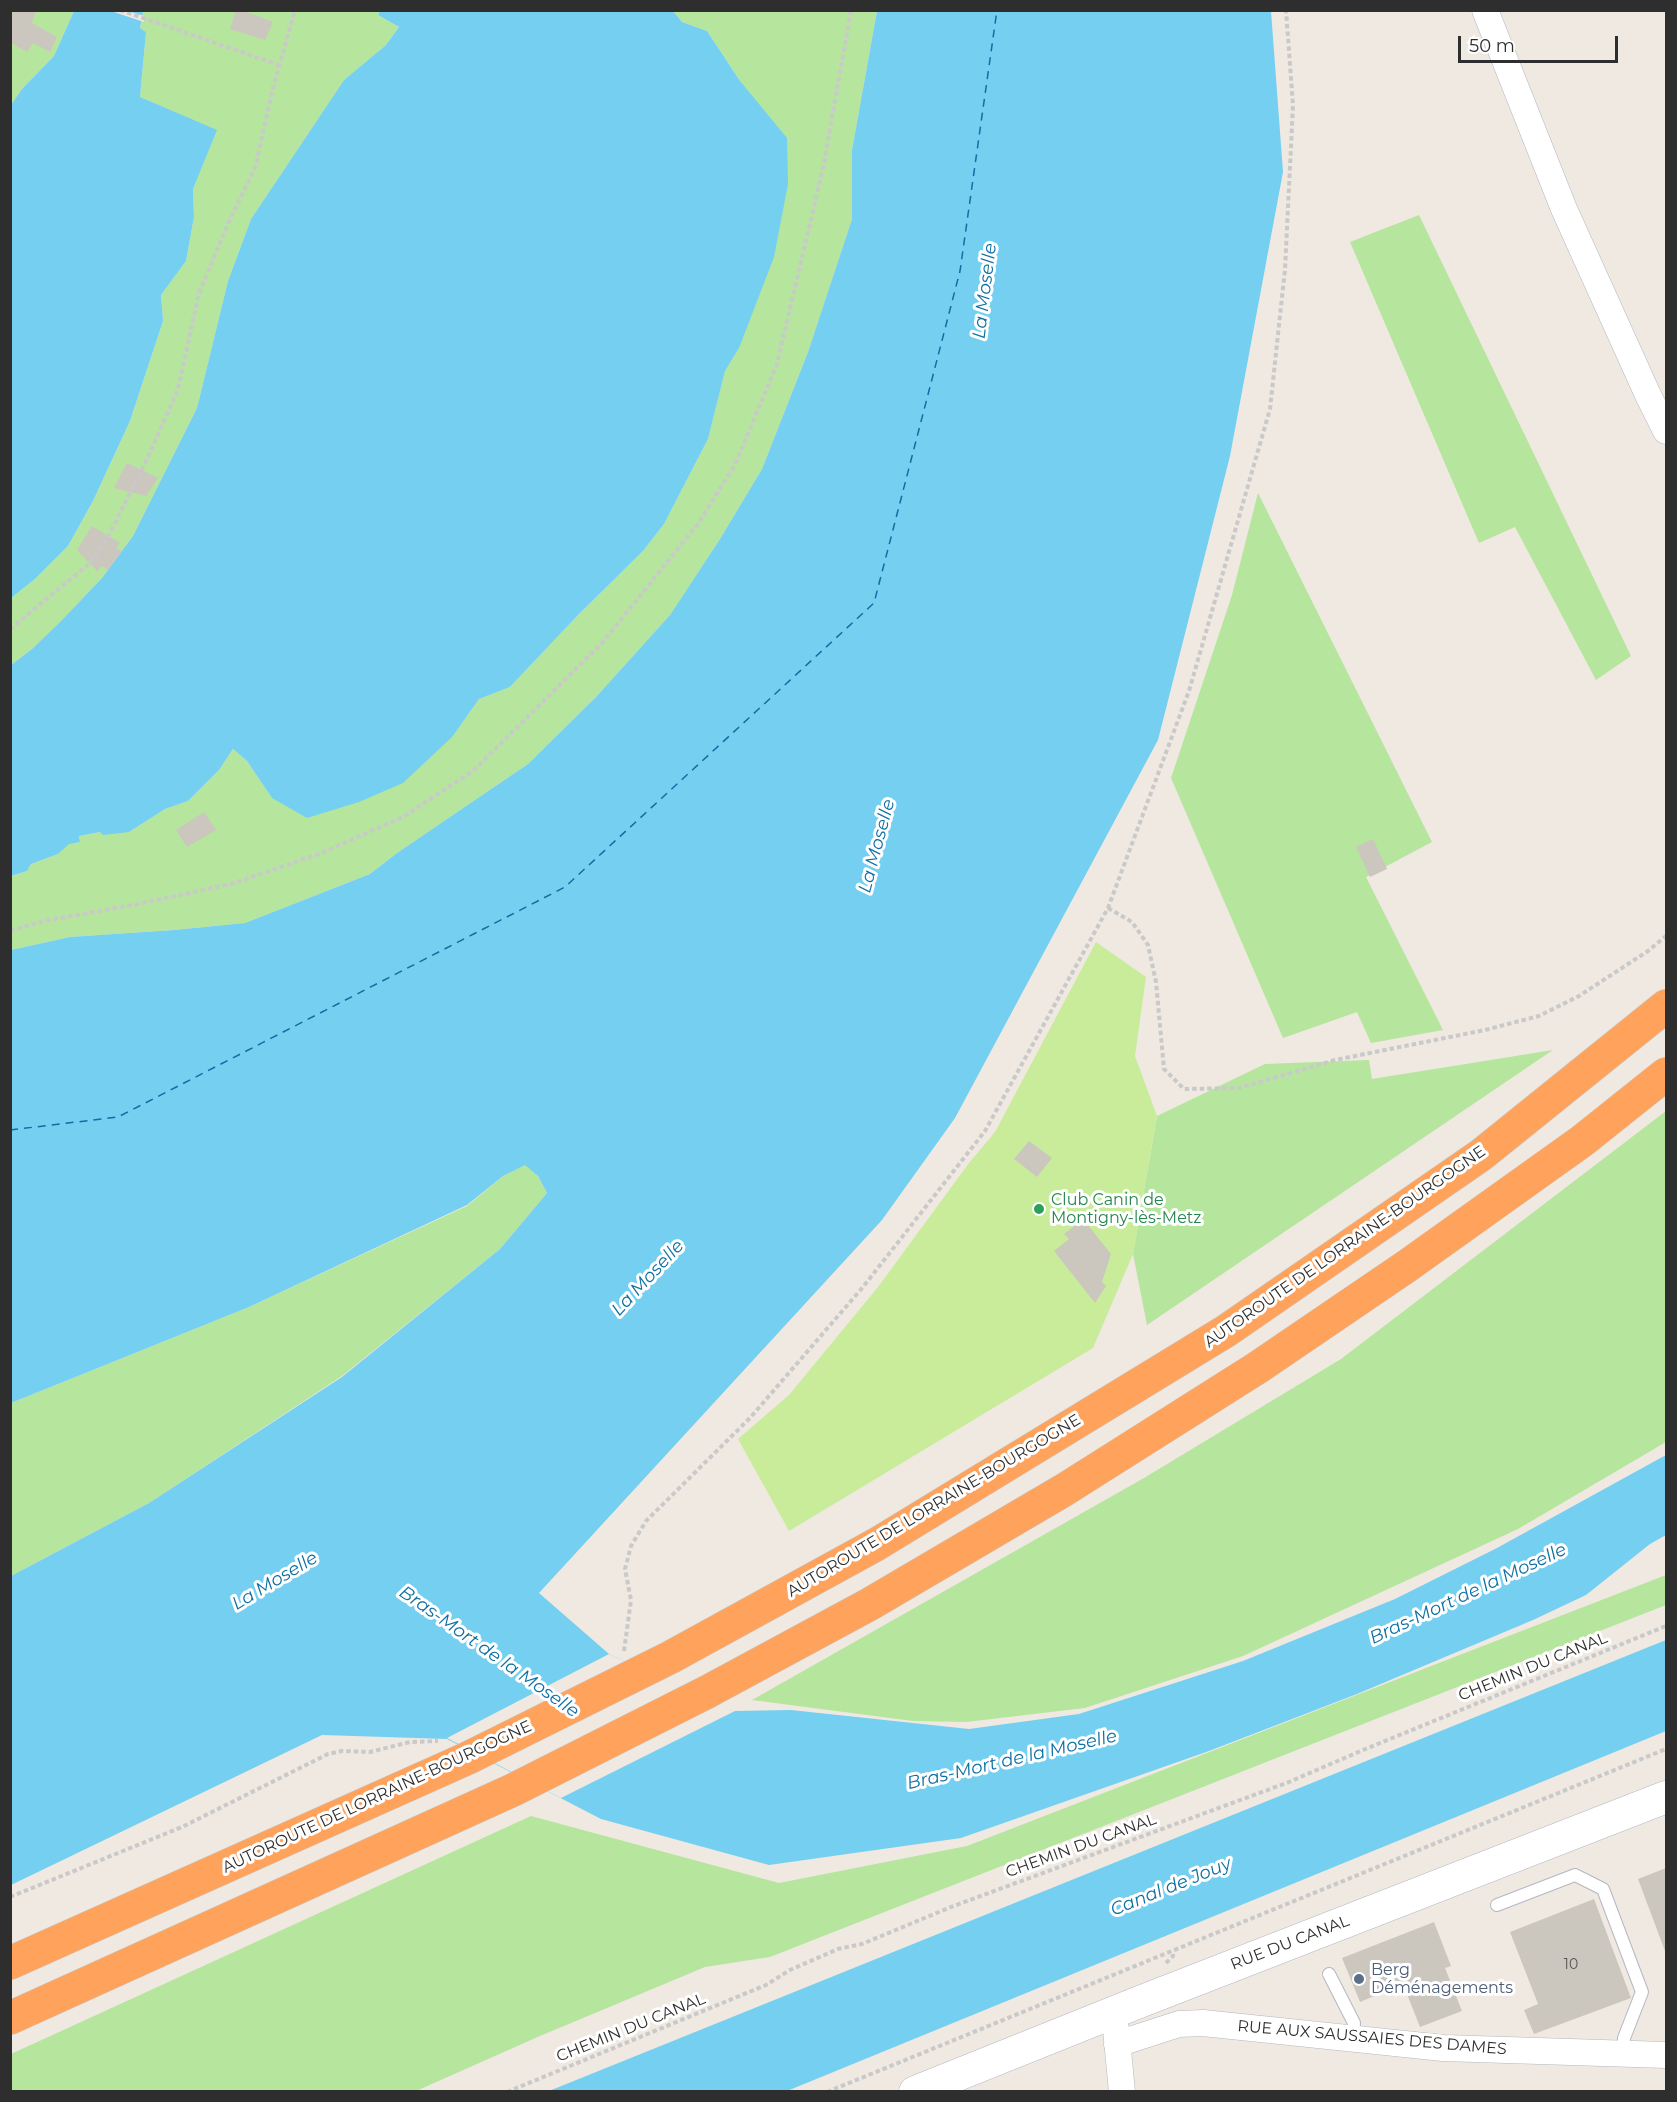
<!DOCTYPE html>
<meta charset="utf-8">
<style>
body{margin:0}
#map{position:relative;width:1677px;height:2102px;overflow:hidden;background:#efe9e1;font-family:Montserrat,sans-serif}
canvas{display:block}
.frame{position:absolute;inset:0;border:12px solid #2e2e2e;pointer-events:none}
.scale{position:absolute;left:1458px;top:36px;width:160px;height:27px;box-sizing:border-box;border:3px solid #2e2e2e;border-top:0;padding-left:8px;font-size:18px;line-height:21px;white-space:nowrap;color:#2e2e2e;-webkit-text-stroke:4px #fff;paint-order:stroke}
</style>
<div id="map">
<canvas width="1677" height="2102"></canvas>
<div class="frame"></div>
<div class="scale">50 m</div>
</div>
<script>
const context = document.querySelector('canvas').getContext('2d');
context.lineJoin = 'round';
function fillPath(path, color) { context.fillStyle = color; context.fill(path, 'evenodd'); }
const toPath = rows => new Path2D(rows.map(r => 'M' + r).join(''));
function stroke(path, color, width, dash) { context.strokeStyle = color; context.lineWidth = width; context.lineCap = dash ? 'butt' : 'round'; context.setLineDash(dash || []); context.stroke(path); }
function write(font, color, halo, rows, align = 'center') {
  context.font = font + ' Montserrat,sans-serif'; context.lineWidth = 6; context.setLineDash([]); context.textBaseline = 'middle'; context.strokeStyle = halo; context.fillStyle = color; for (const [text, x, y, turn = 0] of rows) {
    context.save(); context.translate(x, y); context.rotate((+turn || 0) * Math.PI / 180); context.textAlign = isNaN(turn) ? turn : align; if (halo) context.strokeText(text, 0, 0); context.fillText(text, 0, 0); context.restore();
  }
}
const green = toPath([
 [143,10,380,11,378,15,399,27,386,45,344,80,251,219,228,281,197,408,133,536,102,578,61,621,32,649,11,665,11,598,35,579,68,546,93,501,130,421,163,321,161,295,186,261,194,217,193,189,216,131,140,97,146,32,140,28],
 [11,11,74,11,54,56,22,89,11,105],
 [673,11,877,11,852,150,852,219,808,352,762,469,720,539,670,615,596,697,528,764,397,853,370,874,245,923,174,930,70,937,11,950,11,876,27,871,31,864,58,854,69,843,80,842,79,836,100,832,129,832,165,809,188,801,219,770,233,749,247,761,272,798,453,736,479,699,510,687,579,614,643,551,664,524,708,439,725,370,739,348,740,81,707,31,682,22],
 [1419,215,1631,656,1596,680,1515,527,1479,543,1350,242],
 [1258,493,1432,842,1366,877,1443,1030,1371,1043,1357,1012,1283,1038,1171,778,1232,595],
 [1553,1050,1147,1325,1133,1254,1157,1116,1265,1064,1369,1060,1372,1079],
 [1666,1111,1666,1442,1518,1529,1243,1656,1085,1708,966,1722,913,1721,752,1700,1144,1478,1341,1359],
 [525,1164,538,1176,547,1193,500,1249,342,1376,149,1503,11,1576,11,1403,249,1307,467,1206,503,1176],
 [1666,1575,1666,1605,770,1957,705,1967,540,2036,416,2091,11,2091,11,2054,531,1816,779,1883,967,1846]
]);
const pitch = toPath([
 [1096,942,1146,977,1135,1056,1157,1116,1133,1254,1093,1348,789,1531,738,1439,789,1395,878,1287,969,1163,995,1132]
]);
const water = toPath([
 [74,11,143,11,140,28,146,32,140,97,217,130,193,189,194,217,186,261,161,295,163,321,130,421,93,501,68,546,35,579,11,598,11,105,22,89,54,56],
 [380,11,673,11,682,22,707,31,740,81,787,138,788,184,774,257,739,348,725,371,708,439,664,524,643,551,579,614,510,687,479,699,453,736,403,783,359,802,307,818,272,798,247,761,233,749,219,770,188,801,165,809,129,832,103,835,100,832,79,836,80,842,69,844,58,854,31,864,27,871,11,876,11,665,32,649,61,621,102,578,133,536,197,408,228,281,251,219,344,80,386,45,399,27,378,15],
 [877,11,1271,11,1283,172,1230,456,1158,740,955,1118,882,1220,539,1593,609,1654,734,1711,791,1710,969,1729,1079,1714,1243,1661,1395,1599,1497,1548,1666,1455,1666,1535,1650,1544,1586,1595,1533,1620,1357,1694,1209,1751,961,1838,769,1865,601,1819,447,1739,322,1735,11,1885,11,1576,149,1503,342,1377,500,1249,547,1193,538,1176,525,1165,503,1176,467,1205,249,1307,11,1403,11,950,70,937,174,930,245,923,370,874,397,853,528,764,596,697,670,615,720,539,762,469,808,352,852,219,852,150],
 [1666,1640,1666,1731,787,2091,549,2091]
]);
const pier = toPath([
 [111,11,128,11,144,16,144,22],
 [609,1654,735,1711,561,1798,447,1738]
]);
const ferry = toPath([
 [10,1130,118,1117,565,887,874,603,960,271,997,10]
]);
const building = toPath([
 [14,10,36,10,32,23,57,37,50,52,33,43,27,52,10,42,10,19],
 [236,10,241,10,273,22,265,40,230,29],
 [127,463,158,478,146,496,114,488],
 [92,526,120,543,116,548,122,551,108,570,102,566,97,571,77,550],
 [204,812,216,830,187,847,176,830],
 [1373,839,1387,869,1370,877,1356,847],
 [1029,1141,1052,1158,1037,1177,1014,1159],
 [1083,1219,1111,1254,1102,1282,1106,1286,1095,1303,1054,1251,1069,1239,1064,1234],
 [1666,1868,1666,1951,1665,1951,1638,1879],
 [1594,1899,1631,1998,1534,2034,1524,2010,1538,2004,1510,1932],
 [1434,1922,1451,1966,1445,1968,1462,2011,1420,2027,1403,1984,1360,2002,1342,1958]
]);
const path = toPath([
 [120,10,279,65],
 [10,629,89,564,107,539,148,457,178,389,199,293,230,219,255,168,273,88,295,10],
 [1108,908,1132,922,1148,945,1156,982,1164,1069,1184,1089,1239,1088,1335,1060,1485,1030,1539,1016,1579,996,1648,951,1666,936],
 [10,931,44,921,138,904,231,884,319,854,403,817,473,771,602,643,697,525,735,465,777,364,823,168,851,10],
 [624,1651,631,1600,625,1569,631,1546,646,1521,750,1418,863,1287,985,1131,1108,908,1189,691,1270,409,1285,269,1293,105,1286,10],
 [10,1897,182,1827,328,1754,342,1751,370,1752,410,1742,438,1741],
 [1166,1963,1173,1956,1173,1951],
 [507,2092,766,1985,790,1970,838,1949,862,1944,951,1907,1289,1782,1363,1750,1666,1626],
 [827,2092,1666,1749]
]);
const service = toPath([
 [1497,1905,1575,1875,1603,1889,1642,1992,1624,2038,1623,2054],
 [1329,1974,1354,2023,1353,2039]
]);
const minor = toPath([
 [1485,10,1564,209,1648,395,1666,431],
 [1116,2029,1122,2092],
 [1117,2044,1179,2024,1203,2023,1443,2048,1666,2055]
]);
const tertiary = toPath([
 [915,2092,1142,2001,1666,1797]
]);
const motorway = toPath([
 [10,1963,468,1758,671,1657,877,1544,1226,1331,1481,1155,1666,1006],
 [10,2018,513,1790,707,1692,870,1604,1064,1490,1257,1368,1407,1266,1582,1141,1666,1074]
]);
const markers = [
 [1039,1209,6,"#2e9e5b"],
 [1359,1979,6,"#5c6f8a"]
];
const numberNames = [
 ["10",1571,1965]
];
const leisureNames = [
 ["Club Canin de",1051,1200],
 ["Montigny-lès-Metz",1051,1218]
];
const streetNames = [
 ["AUTOROUTE DE LORRAINE-BOURGOGNE",1345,1247,-35],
 ["AUTOROUTE DE LORRAINE-BOURGOGNE",934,1506,-31],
 ["CHEMIN DU CANAL",1533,1667,-22],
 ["AUTOROUTE DE LORRAINE-BOURGOGNE",377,1797,-25],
 ["CHEMIN DU CANAL",1081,1846,-20],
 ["RUE DU CANAL",1290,1943,-21],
 ["CHEMIN DU CANAL",631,2028,-22],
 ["RUE AUX SAUSSAIES DES DAMES",1372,2038,5]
];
const serviceNames = [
 ["Berg",1371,1970],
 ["Déménagements",1371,1988]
];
const waterNames = [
 ["La Moselle",985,291,-83],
 ["La Moselle",877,846,-75],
 ["La Moselle",648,1278,-47],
 ["La Moselle",275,1581,-31],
 ["Bras-Mort de la Moselle",1468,1594,-25],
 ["Bras-Mort de la Moselle",489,1652,35],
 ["Bras-Mort de la Moselle",1012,1760,-13],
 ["Canal de Jouy",1171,1887,-22]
];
fillPath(green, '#b6e59e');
fillPath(pitch, '#c9ec9a');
fillPath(water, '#75cff0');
fillPath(pier, '#efe9e1');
stroke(ferry, '#0d6fa3', 1.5, [8, 6]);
fillPath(building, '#cbc7bf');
stroke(service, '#b4b7c1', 14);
stroke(minor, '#b4b7c1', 27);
stroke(tertiary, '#b4b7c1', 33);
stroke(motorway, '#c9c9c9', 34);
stroke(path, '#c9c9c9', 4, [4.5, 3]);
stroke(service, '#fff', 12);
stroke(minor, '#fff', 26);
stroke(tertiary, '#fff', 32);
stroke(motorway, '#ffa35c', 33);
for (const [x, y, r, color] of markers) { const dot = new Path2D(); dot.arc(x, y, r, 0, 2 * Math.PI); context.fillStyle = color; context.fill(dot); stroke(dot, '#fff', 2); }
write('14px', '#555452', null, numberNames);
write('16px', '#27864d', '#fff', leisureNames, 'left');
write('16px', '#2e2e2e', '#fff', streetNames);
write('16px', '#4e5e75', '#fff', serviceNames, 'left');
write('italic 18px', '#0d6fa3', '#fff', waterNames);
</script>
